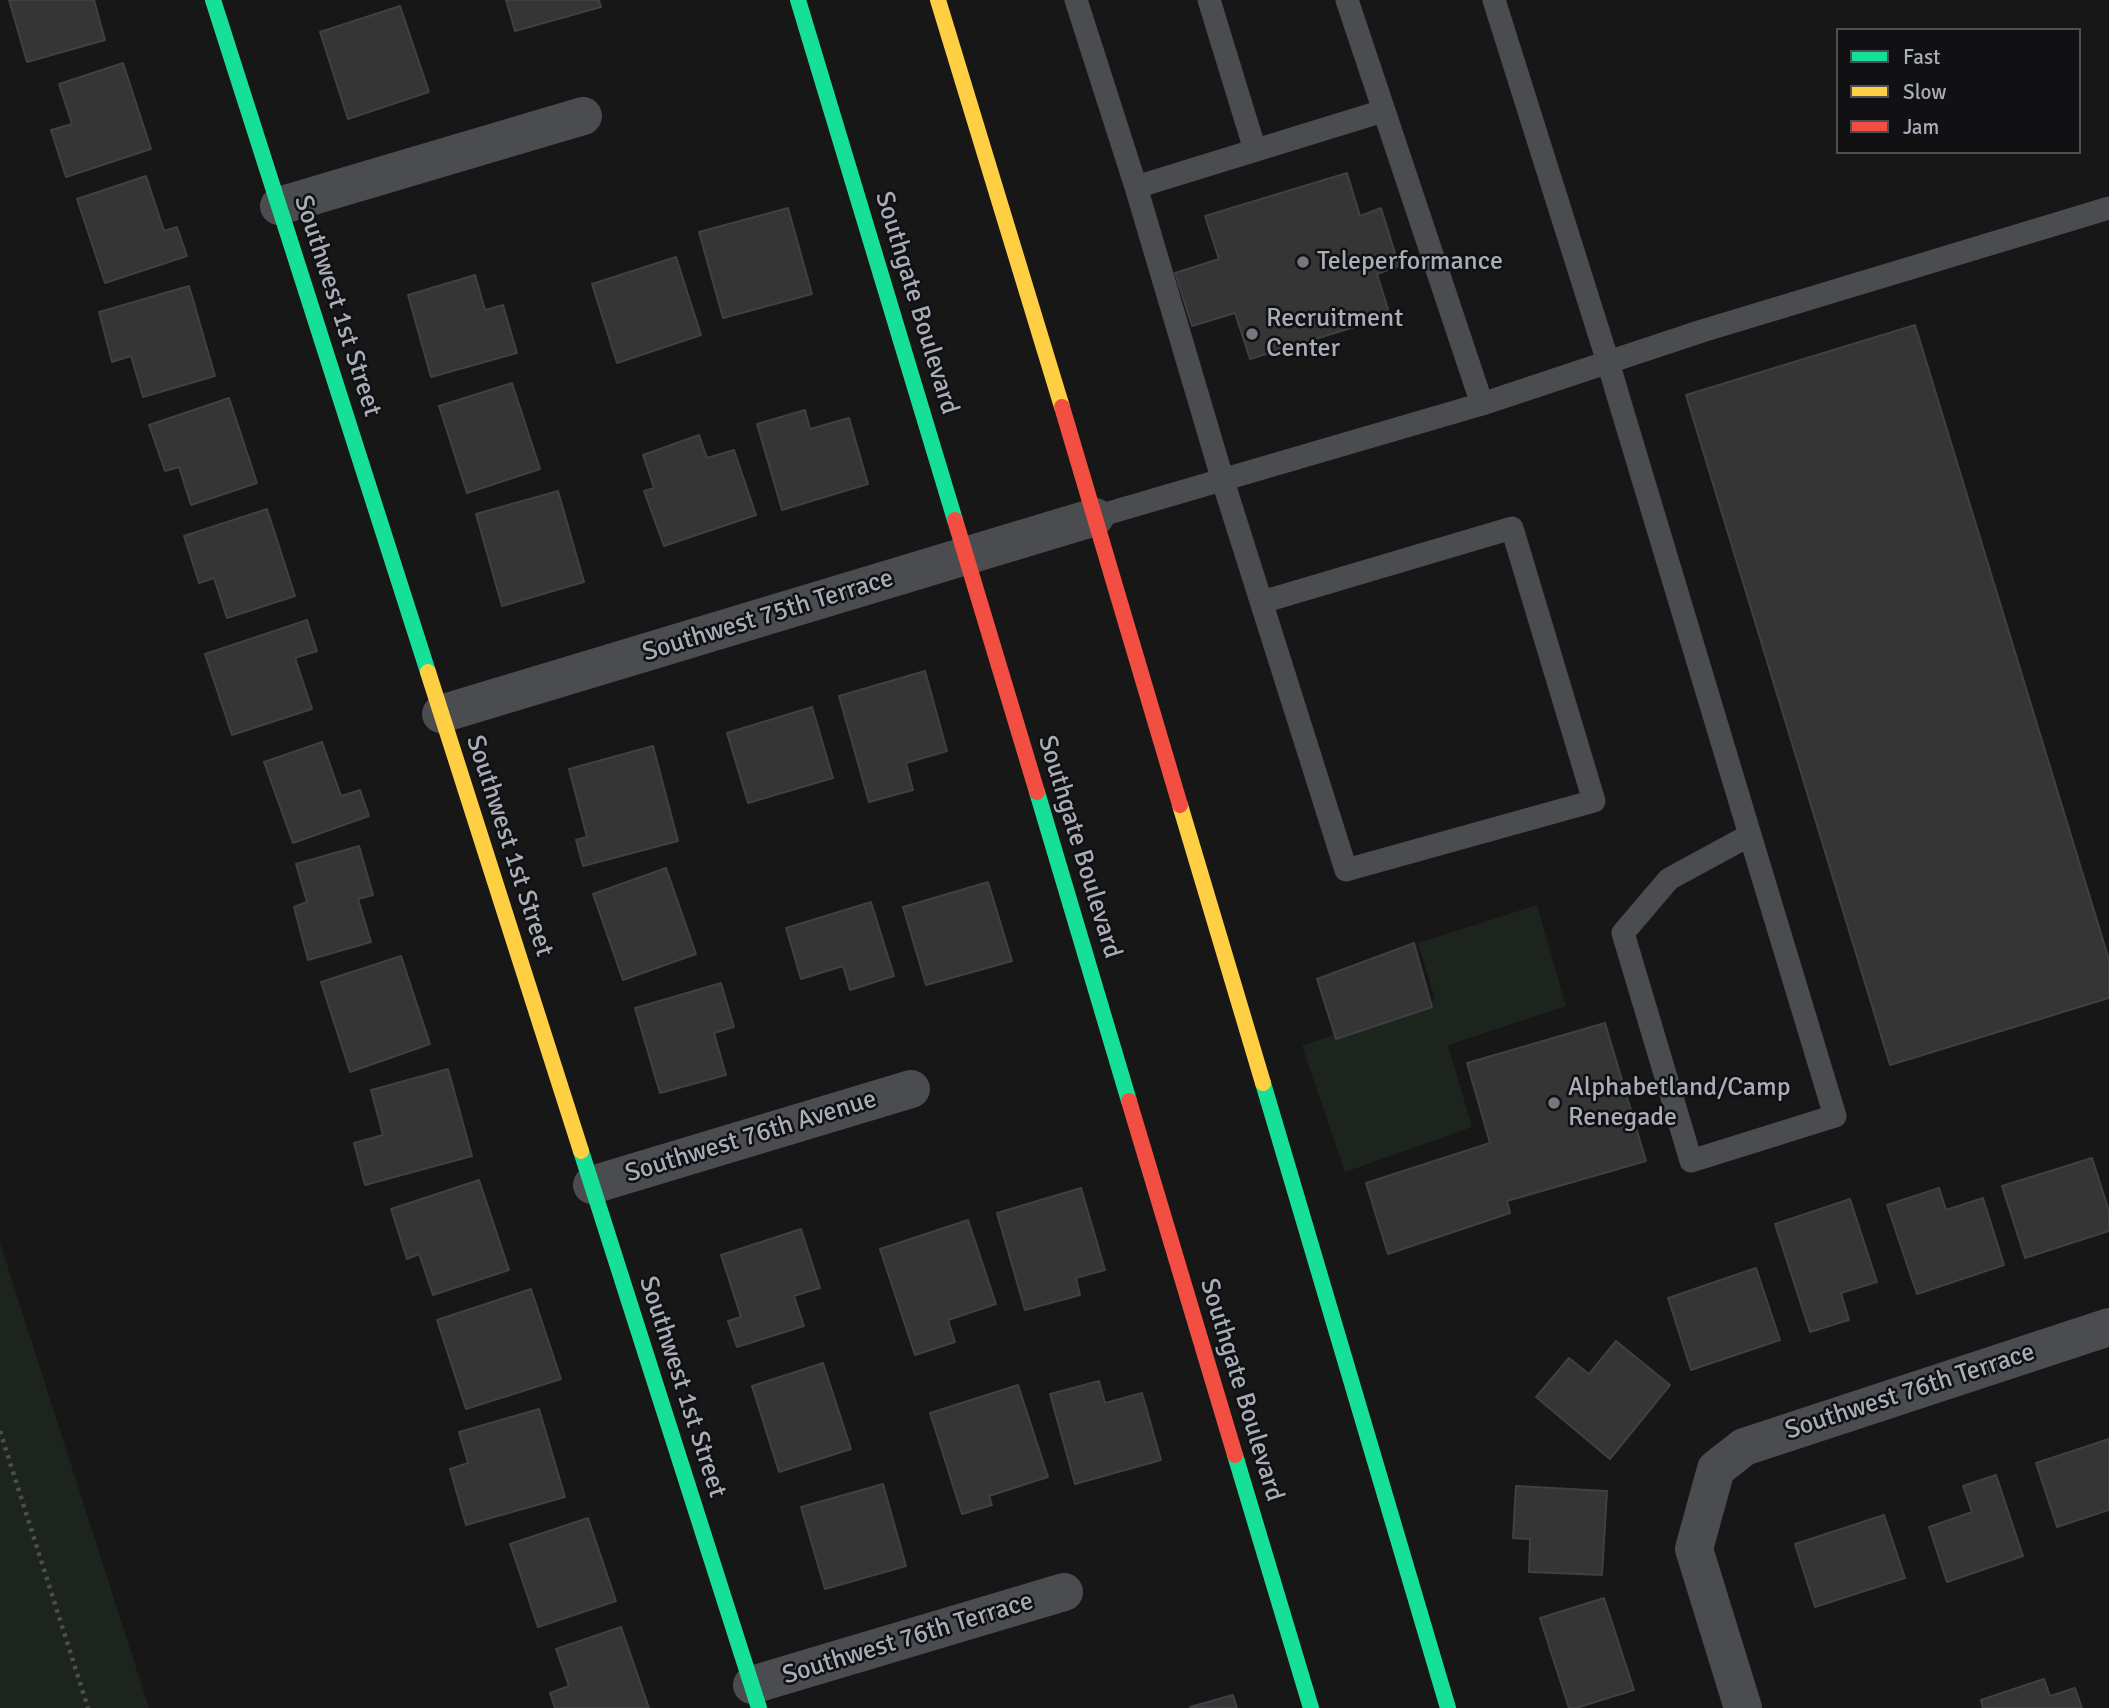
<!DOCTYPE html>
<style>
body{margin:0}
#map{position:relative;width:2109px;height:1708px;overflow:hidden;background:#171717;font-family:Signika,sans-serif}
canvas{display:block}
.legend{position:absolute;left:1836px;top:28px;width:245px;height:126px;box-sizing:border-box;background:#111113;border:2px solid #4d4f55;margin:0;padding:9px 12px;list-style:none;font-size:21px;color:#a8adb8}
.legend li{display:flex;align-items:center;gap:14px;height:35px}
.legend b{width:35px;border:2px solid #4d4f55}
</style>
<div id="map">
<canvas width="2109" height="1708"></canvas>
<ul class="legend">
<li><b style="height:9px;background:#16e098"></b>Fast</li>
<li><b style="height:9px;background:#ffcf43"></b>Slow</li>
<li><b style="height:9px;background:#f24e42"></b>Jam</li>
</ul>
</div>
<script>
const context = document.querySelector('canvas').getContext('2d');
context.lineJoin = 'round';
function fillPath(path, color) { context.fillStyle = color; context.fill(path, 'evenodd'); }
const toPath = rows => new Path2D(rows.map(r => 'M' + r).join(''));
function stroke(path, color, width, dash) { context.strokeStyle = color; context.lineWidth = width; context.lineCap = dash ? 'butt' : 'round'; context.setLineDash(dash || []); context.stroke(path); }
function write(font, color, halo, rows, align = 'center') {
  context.font = font + ' Signika,sans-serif'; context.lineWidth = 5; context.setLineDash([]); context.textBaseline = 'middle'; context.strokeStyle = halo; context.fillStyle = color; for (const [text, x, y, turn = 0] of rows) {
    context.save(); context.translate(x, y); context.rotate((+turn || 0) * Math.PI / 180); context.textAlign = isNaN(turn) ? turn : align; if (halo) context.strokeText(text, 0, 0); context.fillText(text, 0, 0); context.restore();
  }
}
const green = toPath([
 [1537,905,1566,1006,1448,1045,1472,1127,1345,1172,1302,1046,1435,999,1418,943],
 [0,1243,149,1708,0,1708]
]);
const building = toPath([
 [9,0,94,0,105,40,27,62,9,0],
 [506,0,599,0,601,7,515,31,506,0],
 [400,6,429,92,348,119,320,32,400,6],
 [123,63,151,149,66,177,51,130,72,124,59,84,123,63],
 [1347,173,1360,216,1381,208,1399,266,1377,274,1390,316,1250,359,1235,313,1192,326,1175,273,1219,259,1205,216,1347,173],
 [146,176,164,231,177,227,187,256,105,283,77,199,146,176],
 [788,208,812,294,723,318,699,232,788,208],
 [676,257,701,335,617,363,592,284,676,257],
 [475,275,485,310,503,305,517,353,431,377,408,295,475,275],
 [189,286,215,376,143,397,131,356,112,362,99,312,189,286],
 [1915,325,2109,960,2109,998,1890,1065,1686,395,1915,325],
 [512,383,540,469,467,493,439,406,512,383],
 [229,398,257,483,191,505,179,467,165,471,149,425,229,398],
 [805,410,810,429,849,418,868,484,782,510,757,424,805,410],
 [699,435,707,458,734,450,756,515,664,546,644,491,654,488,643,455,699,435],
 [558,491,584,582,502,606,476,514,558,491],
 [267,509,295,596,227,618,214,578,199,583,184,536,267,509],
 [307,620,317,651,295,658,312,709,232,735,205,654,307,620],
 [925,671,947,751,906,763,913,790,869,802,839,696,925,671],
 [812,707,833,778,748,803,727,733,812,707],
 [322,742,341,796,360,790,369,816,293,843,264,762,322,742],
 [653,746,678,841,583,866,576,840,587,837,569,769,653,746],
 [359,846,373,895,358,899,371,942,308,960,294,907,307,902,296,864,359,846],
 [666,868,696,954,623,980,593,894,666,868],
 [988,882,1012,961,926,985,903,907,988,882],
 [871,902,894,976,850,990,843,966,801,979,786,928,871,902],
 [1414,943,1432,1007,1336,1039,1317,979,1414,943],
 [401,956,430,1044,350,1072,321,982,401,956],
 [721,983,734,1027,714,1033,726,1075,660,1093,635,1008,721,983],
 [1605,1023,1646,1161,1507,1201,1510,1213,1388,1254,1366,1183,1490,1143,1467,1063,1605,1023],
 [448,1069,472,1156,365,1185,354,1143,383,1135,371,1090,448,1069],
 [2092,1158,2109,1211,2109,1231,2025,1258,2002,1186,2092,1158],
 [479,1180,509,1270,433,1295,419,1254,407,1259,391,1209,479,1180],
 [1081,1188,1105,1270,1076,1278,1080,1295,1025,1310,997,1213,1081,1188],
 [1939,1188,1946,1210,1983,1198,2004,1265,1917,1294,1887,1205,1939,1188],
 [1850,1199,1877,1282,1841,1293,1849,1320,1810,1332,1775,1224,1850,1199],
 [968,1220,996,1304,948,1320,955,1342,915,1355,880,1249,968,1220],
 [801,1229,820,1288,794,1296,804,1326,737,1347,728,1321,741,1317,721,1255,801,1229],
 [1756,1268,1780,1340,1691,1370,1668,1298,1756,1268],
 [531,1289,561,1379,466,1409,437,1320,531,1289],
 [1616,1341,1670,1385,1610,1459,1536,1397,1569,1358,1589,1374,1616,1341],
 [823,1363,851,1449,779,1472,752,1386,823,1363],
 [1099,1381,1105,1403,1142,1393,1161,1460,1075,1484,1050,1394,1099,1381],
 [1018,1385,1048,1477,989,1496,992,1505,962,1514,930,1413,1018,1385],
 [539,1409,565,1497,466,1525,450,1469,468,1463,459,1432,539,1409],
 [2109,1439,2109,1510,2057,1527,2036,1463,2109,1439],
 [1996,1475,2023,1556,1947,1582,1929,1527,1972,1512,1963,1486,1996,1475],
 [883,1484,906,1566,825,1589,801,1507,883,1484],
 [1516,1486,1607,1491,1602,1575,1529,1572,1530,1539,1513,1538,1516,1486],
 [1884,1515,1905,1578,1815,1607,1795,1544,1884,1515],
 [588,1518,616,1601,538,1627,510,1544,588,1518],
 [1604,1598,1634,1690,1576,1708,1569,1708,1540,1618,1604,1598],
 [621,1627,649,1708,555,1708,550,1693,569,1686,556,1649,621,1627],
 [2044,1679,2050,1696,2075,1688,2082,1708,1983,1708,1981,1700,2044,1679],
 [1233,1695,1237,1708,1190,1707,1233,1695]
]);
const path = toPath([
 [0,1431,88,1708]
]);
const lane = toPath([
 [1076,0,1136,187,1223,481,1346,870,1594,801,1512,528,1262,602],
 [1209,0,1255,150],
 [1347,0,1482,404],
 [1494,0,1608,362,1624,416,1750,835,1835,1116,1691,1161,1623,933,1669,879,1750,835],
 [1136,187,1383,111],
 [1095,517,1482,404,1702,331,2109,208]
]);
const street = toPath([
 [279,206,583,116],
 [441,714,1095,517],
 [592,1185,911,1089],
 [752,1685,1064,1592],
 [1743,1708,1694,1549,1716,1469,1744,1447,2109,1327]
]);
const fast = toPath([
 [213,0,428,672],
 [798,0,955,520],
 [1037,792,1129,1101],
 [1263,1083,1448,1708],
 [581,1151,759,1708],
 [1235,1455,1311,1708]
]);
const slow = toPath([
 [938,0,1062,407],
 [428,672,581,1151],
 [1180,805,1263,1083]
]);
const jam = toPath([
 [1062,407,1180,805],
 [955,520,1037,792],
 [1129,1101,1235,1455]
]);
const markers = [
 [1303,262,7,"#757880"],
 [1252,334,7,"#757880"],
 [1554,1103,7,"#757880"]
];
const poiNames = [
 ["Teleperformance",1317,262],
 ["Recruitment",1266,319],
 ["Center",1266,349],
 ["Alphabetland/Camp",1568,1088],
 ["Renegade",1568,1118]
];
const streetNames = [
 ["Southgate Boulevard",916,303,73],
 ["Southwest 1st Street",337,306,72],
 ["Southwest 75th Terrace",768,616,-17],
 ["Southwest 1st Street",509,846,72],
 ["Southgate Boulevard",1079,847,73],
 ["Southwest 76th Avenue",751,1137,-17],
 ["Southwest 1st Street",682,1387,72],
 ["Southgate Boulevard",1241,1390,73],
 ["Southwest 76th Terrace",1910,1392,-18],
 ["Southwest 76th Terrace",908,1639,-17]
];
fillPath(green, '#1d241e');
fillPath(building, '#353536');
stroke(building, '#3f4043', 2);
stroke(path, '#4d4e52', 4.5, [3.5, 5]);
stroke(lane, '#4b4c50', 23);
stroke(street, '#4b4c50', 38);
stroke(fast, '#16e098', 16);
stroke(slow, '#ffcf43', 16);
stroke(jam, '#f24e42', 16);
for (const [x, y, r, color] of markers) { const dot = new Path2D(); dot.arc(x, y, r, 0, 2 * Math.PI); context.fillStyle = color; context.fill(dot); stroke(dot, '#111113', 2.5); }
write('26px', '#a8adb8', '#111113', poiNames, 'left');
write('26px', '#a8adb8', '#111113', streetNames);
</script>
